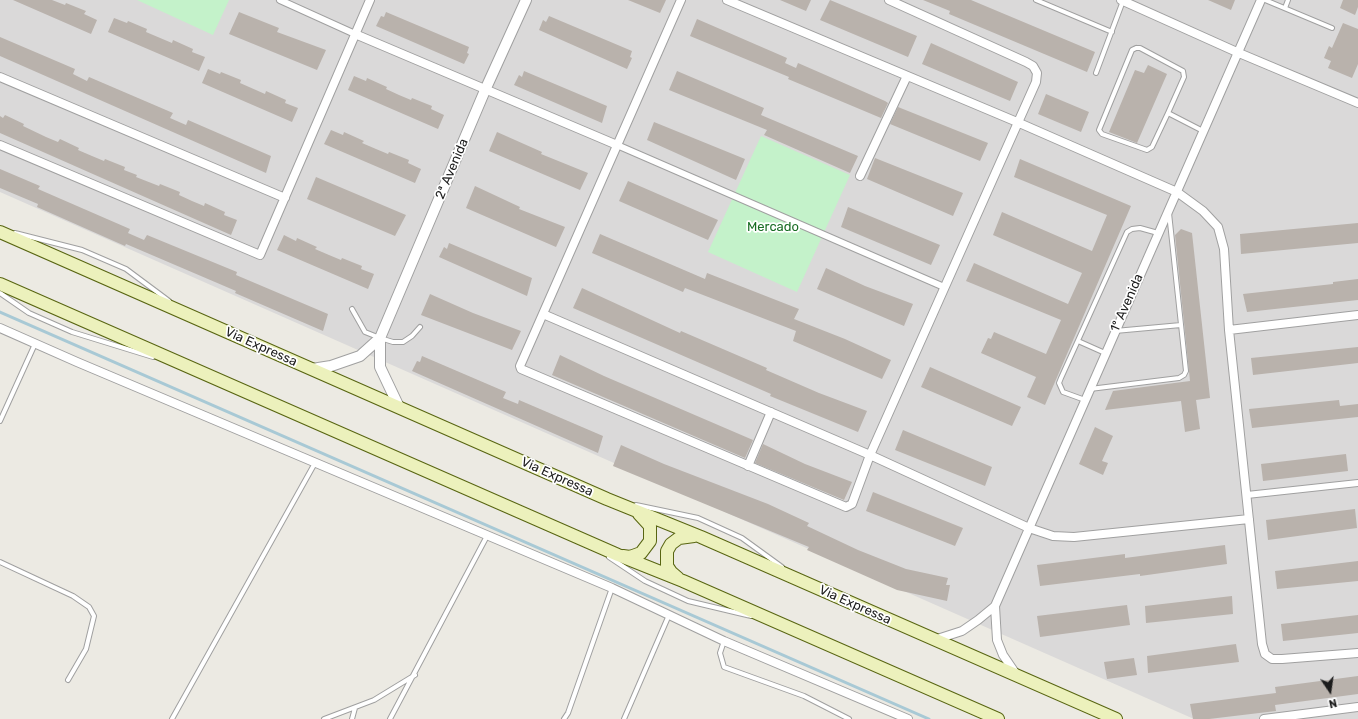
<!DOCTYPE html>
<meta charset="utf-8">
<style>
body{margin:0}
#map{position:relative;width:1358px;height:719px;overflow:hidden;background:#eceae3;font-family:Rubik,sans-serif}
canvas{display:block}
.north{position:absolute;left:1310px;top:671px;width:40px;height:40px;-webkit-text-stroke:3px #fff;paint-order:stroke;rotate:167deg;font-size:11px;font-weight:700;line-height:16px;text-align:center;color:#1c1c1c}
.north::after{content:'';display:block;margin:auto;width:14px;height:18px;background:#1c1c1c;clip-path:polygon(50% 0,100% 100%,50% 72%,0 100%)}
</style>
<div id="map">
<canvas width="1358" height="719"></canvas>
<div class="north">N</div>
</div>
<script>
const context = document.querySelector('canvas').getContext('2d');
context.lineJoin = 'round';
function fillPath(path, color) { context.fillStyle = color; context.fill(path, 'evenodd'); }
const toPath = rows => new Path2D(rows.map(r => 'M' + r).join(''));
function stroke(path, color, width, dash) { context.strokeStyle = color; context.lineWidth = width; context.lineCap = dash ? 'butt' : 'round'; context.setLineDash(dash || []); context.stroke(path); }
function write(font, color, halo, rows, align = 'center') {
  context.font = font + ' Rubik,sans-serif'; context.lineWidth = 3.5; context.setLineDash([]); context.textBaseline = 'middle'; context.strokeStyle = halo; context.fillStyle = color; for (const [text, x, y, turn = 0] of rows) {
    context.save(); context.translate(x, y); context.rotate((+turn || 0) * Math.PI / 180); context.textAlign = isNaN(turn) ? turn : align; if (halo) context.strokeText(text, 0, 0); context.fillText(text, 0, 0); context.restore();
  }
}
const residential = toPath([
 [0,0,1358,0,1358,719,1194,719,0,192]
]);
const park = toPath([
 [137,0,229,0,213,35],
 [761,136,850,175,797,292,708,252]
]);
const stream = toPath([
 [0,312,929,719]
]);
const building = toPath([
 [13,0,52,0,65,5,66,3,86,11,84,14,97,20,91,34],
 [628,0,666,0,660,13],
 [780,0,811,0,806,11],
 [830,0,917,36,908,57,820,20],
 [923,0,971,0,1095,52,1087,72,949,14,950,11],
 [1208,0,1235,0,1231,10],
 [1343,0,1358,0,1358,7,1355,15,1340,8],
 [239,12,279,28,277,32,326,50,317,70,229,34],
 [386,12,469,47,467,53,469,54,464,64,376,26,381,16,384,17],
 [549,16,632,51,630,57,632,58,627,69,539,30,543,20,546,22],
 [114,18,127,23,128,21,147,29,146,32,172,43,173,40,193,49,192,52,205,57,199,71,108,32],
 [697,19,787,58,785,63,796,68,798,63,885,101,888,103,881,118,788,79,789,77,690,36],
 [1343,23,1358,29,1358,64,1352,78,1328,68,1331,61,1324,58,1329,46,1332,48],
 [0,37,75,69,73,74,87,81,89,77,173,113,170,118,186,125,188,120,271,156,266,173,0,56],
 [931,43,1018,82,1010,101,922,64],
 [1148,65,1167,74,1137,143,1109,132,1135,70,1144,73],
 [208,69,220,74,221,72,241,80,240,83,265,94,266,91,286,100,285,103,298,108,292,122,202,83],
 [524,71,607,106,602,123,514,85,519,75,522,77],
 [677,71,764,108,761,115,858,156,850,173,764,135,767,130,669,90],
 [354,76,366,81,367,78,387,87,386,89,399,95,411,100,412,98,432,106,431,109,444,115,438,129,348,90],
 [1046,94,1089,112,1081,132,1038,114],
 [898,107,988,143,980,161,890,124],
 [5,115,24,124,23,126,46,137,58,142,60,139,79,148,78,150,92,156,104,161,105,159,125,167,124,170,137,175,136,177,159,186,160,184,180,192,179,195,192,201,204,206,205,203,225,212,224,215,237,220,231,235,0,133,0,116,3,118],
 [654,122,745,159,736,180,647,140],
 [331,130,343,135,344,132,364,141,362,143,376,149,388,154,389,152,409,160,408,163,421,169,415,183,324,144],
 [497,132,542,152,541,154,588,173,580,190,489,151],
 [875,158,963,193,953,216,867,179],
 [1020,159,1131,206,1045,405,1027,397,1036,377,981,353,988,338,991,339,994,332,1046,354,1061,320,966,281,974,263,1068,304,1082,273,993,235,1002,212,1092,251,1107,215,1014,177],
 [0,169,40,186,38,189,130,229,128,233,144,240,147,235,237,272,236,275,328,314,323,331,235,293,236,291,126,244,125,246,37,207,38,204,0,188],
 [316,177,406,215,395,236,307,199],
 [628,181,718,220,708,240,619,201],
 [475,186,520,207,519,209,565,227,556,247,466,208],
 [848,207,940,245,931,265,841,227],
 [1358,223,1358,243,1241,254,1240,234],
 [1181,229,1192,233,1210,398,1196,400,1200,429,1185,432,1181,401,1105,410,1113,391,1190,381,1175,235],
 [600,234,705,279,707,273,799,309,794,319,845,339,891,360,882,379,793,341,796,331,685,288,683,292,592,253],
 [284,235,296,241,297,238,317,247,315,249,329,255,341,260,342,258,362,266,361,269,374,274,368,289,277,250],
 [449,243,532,278,527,296,439,257,444,247,447,249],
 [826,268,865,286,913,304,904,326,817,289],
 [1358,279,1358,300,1247,312,1243,294,1333,284,1333,282],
 [582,288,680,333,681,331,767,368,766,370,819,393,867,411,858,432,770,396,771,394,573,308],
 [430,294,473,313,521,331,512,350,421,315],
 [1358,347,1358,363,1253,375,1251,358],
 [560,355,604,376,753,440,745,458,552,375],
 [422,356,506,392,503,398,518,404,519,400,603,436,598,453,412,371,417,361,420,362],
 [930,367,1021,407,1012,426,921,387],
 [1339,400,1340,406,1358,404,1358,417,1252,428,1249,409],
 [1095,427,1113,436,1102,461,1108,463,1103,475,1079,464],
 [903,430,992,467,985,486,895,450],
 [763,444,805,464,852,482,844,500,755,463],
 [621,445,664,464,768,504,809,523,807,526,858,550,906,569,948,578,946,585,950,585,947,601,897,590,807,550,809,547,613,466],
 [1346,454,1348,471,1263,481,1261,464],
 [873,492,963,528,955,546,866,511],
 [1355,509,1357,528,1268,540,1266,520],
 [1225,545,1227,564,1140,576,1140,574,1040,586,1037,565,1125,554,1125,558],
 [1358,561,1358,581,1277,589,1275,571],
 [1232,596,1233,614,1146,623,1145,606],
 [1127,605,1130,625,1040,637,1037,616],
 [1358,615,1358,633,1283,641,1281,624],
 [1236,644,1239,662,1148,673,1147,656],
 [1134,658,1137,675,1107,679,1104,662],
 [1358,676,1358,694,1275,705,1276,711,1209,719,1193,719,1190,704,1276,693,1275,687]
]);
const service = toPath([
 [1036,0,1112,32],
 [1265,0,1332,28],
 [1285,8,1288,0],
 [1136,48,1140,48,1183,71,1184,77,1168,113,1152,147,1147,150,1102,134,1099,130,1132,50,1136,48],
 [1096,73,1123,1],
 [1168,113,1203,131],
 [15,233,82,250,126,269,169,301],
 [0,293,29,313,72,332,153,357],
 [352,309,365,332,380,338,393,342,403,342,412,336,420,327],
 [1115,331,1181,325],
 [1078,341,1105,353],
 [1090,389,1179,378,1184,375,1186,371,1169,213],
 [1085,400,1063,392,1059,383,1061,378,1127,232,1132,229,1140,228,1158,233],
 [0,421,35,344],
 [636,505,698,518,742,538,782,567],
 [609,557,645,581,688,601,751,616],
 [0,562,73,596,89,607,94,616,86,649,68,680],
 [724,641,720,653,724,667,804,696,849,719],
 [172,719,315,463],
 [324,719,374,700,415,675],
 [352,719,355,708],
 [390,719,487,536],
 [564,719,568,713,612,588],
 [624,719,669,615]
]);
const pedestrian = toPath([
 [280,0,355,34],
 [617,145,944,287],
 [1247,495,1358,483]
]);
const minor = toPath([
 [681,0,520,366,521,369,846,507,852,504,870,455,1036,82,1037,73,1033,66,1026,62,889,0],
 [727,0,1017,122,1177,192,1203,211,1218,227,1224,249,1229,330,1262,644,1265,654,1272,659,1282,659,1358,653],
 [1121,0,1239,53,1358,103],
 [355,34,617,145],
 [0,77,285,198],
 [0,145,260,255,370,0],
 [860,176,907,76],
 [543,314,870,455,1029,528,1053,536,1074,537,1249,519],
 [0,328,77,362,612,588,724,641,908,719],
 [1229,330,1358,315],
 [748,466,771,412],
 [995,606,997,640,1003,655,1016,674],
 [934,640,962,631,978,620,995,606,1261,0],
 [1264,719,1358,707]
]);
const tertiary = toPath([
 [312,369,331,366,360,356,380,338],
 [399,407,380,367,380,338,486,88,526,0]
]);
const secondary = toPath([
 [0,232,607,499,701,537,1116,719],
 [0,284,618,555,683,581,998,719],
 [623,556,630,557,641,553,650,541,650,526,639,514],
 [678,578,671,572,667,566,667,551,671,544,679,538,694,536]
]);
const streetNames = [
 ["2ª Avenida",452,169,-67],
 ["1º Avenida",1127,303,-66],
 ["Via Expressa",261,347,24],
 ["Via Expressa",557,477,24],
 ["Via Expressa",855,605,24]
];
const parkNames = [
 ["Mercado",773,227]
];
fillPath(residential, '#dad9d9');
fillPath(park, '#c4f2ca');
stroke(stream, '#a8c9d5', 3);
fillPath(building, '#b9b2ac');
stroke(service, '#a0a0a0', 6);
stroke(pedestrian, '#a0a0a0', 8);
stroke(minor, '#a0a0a0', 10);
stroke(tertiary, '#a0a0a0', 12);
stroke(secondary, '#586511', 14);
stroke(service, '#fff', 4);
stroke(pedestrian, '#fff', 6);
stroke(minor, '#fff', 8);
stroke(tertiary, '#fff', 10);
stroke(secondary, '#ecf1bc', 12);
write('13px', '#1c1c1c', '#fff', streetNames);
write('13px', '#186c23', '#fff', parkNames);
</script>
